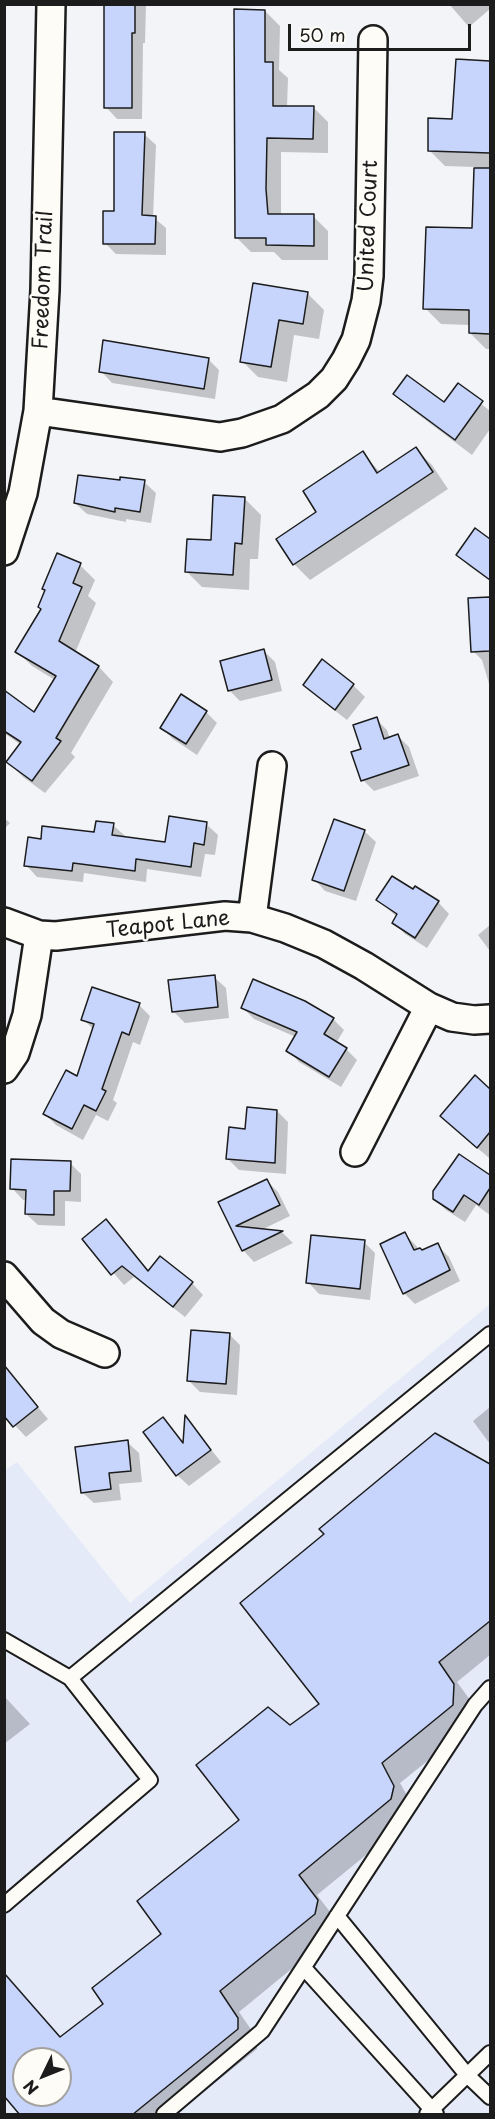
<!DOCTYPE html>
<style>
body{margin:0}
#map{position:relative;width:495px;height:2119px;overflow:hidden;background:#f2f4f8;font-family:"Playpen Sans",sans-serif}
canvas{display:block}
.frame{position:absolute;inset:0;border:6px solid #1c1c1c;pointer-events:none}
.north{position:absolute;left:12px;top:2047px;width:60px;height:60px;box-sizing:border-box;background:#fdfcf7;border:2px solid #a3a29f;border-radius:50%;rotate:227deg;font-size:16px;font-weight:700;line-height:24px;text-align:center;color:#1c1c1c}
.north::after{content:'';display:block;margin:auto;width:21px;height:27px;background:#1c1c1c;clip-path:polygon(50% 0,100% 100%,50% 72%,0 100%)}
.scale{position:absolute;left:288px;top:24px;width:183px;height:27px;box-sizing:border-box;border:3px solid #1c1c1c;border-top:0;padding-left:8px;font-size:18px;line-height:21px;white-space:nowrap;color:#1c1c1c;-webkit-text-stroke:4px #fdfcf7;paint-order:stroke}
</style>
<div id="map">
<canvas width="495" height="2119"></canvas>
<div class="frame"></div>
<div class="north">N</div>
<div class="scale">50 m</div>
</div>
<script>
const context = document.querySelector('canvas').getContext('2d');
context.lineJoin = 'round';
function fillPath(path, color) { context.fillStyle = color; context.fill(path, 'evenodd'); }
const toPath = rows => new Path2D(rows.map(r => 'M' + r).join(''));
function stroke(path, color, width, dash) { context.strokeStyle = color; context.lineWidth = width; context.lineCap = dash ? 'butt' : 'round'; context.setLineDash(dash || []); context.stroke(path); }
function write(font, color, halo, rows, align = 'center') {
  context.font = font + ' "Playpen Sans",sans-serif'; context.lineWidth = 4.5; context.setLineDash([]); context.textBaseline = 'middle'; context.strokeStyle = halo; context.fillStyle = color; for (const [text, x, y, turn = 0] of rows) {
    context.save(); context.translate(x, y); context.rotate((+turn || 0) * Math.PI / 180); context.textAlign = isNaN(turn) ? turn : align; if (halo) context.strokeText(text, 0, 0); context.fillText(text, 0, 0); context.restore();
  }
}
const built = toPath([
 [490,1304,490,2114,5,2114,4,1471,17,1462,130,1603],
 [24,2059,60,2059,60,2095,24,2095]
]);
const shadow = toPath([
 [106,4,146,4,145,43,143,43,142,119,117,119,106,107],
 [449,4,488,4,490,9,469,27],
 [265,11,280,26,279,70,288,78,287,107,313,107,328,122,328,153,281,152,281,216,313,216,328,231,328,260,282,260,274,252,251,252,236,237],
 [457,60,490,62,490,349,486,349,470,333,470,325,441,324,425,308,473,229,475,167,445,166,429,150,453,120],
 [144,134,156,145,153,217,166,228,166,255,116,254,105,243],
 [254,285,308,294,324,310,319,339,294,335,287,382,258,377,242,361],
 [208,359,219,370,215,399,112,383,101,371],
 [458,385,490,411,490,429,472,455,411,409,395,393,444,404],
 [416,449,432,465,448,489,310,580,294,564,318,512,362,453,380,472],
 [121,481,144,482,156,493,151,523,126,519,126,522,87,514,75,503],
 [245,499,261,515,258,559,250,559,249,590,202,587,186,571,212,542],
 [490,538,490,581,469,566,458,555],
 [58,555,80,565,95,580,88,596,96,603,75,653,99,667,113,682,71,753,75,757,45,793,23,777,8,762,21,745,4,733,4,692,35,714,55,680,32,666,17,651,42,610,46,591,44,589],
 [490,598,490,687,482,660,473,651,470,599],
 [264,651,275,662,282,691,240,701,229,690],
 [322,662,353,685,365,697,347,720,316,696,305,685],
 [206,712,217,723,197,755,173,739,162,728],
 [376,719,387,730,390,739,398,736,409,747,419,776,374,791,363,780,363,750],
 [4,818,10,823,4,829],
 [206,824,218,835,215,855,205,854,201,877,147,869,146,882,84,873,83,882,37,877,26,865,42,841,95,834,113,825,125,836,124,838,167,844],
 [364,831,376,842,356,901,325,891,314,879],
 [378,900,438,902,449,914,427,948,405,934,394,922,397,917],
 [490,925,490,951,478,935],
 [214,977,226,988,229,1018,185,1023,173,1011],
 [139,1005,150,1016,140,1045,133,1042,113,1100,117,1103,108,1121,96,1115,83,1140,56,1125,45,1114,78,1078,94,1030,83,1019],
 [243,1008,333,1019,344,1030,336,1043,346,1049,357,1060,341,1087,299,1062,288,1050,296,1037,254,1019],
 [475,1077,490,1091,490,1156,489,1158,453,1127],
 [277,1111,288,1122,286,1174,239,1170,228,1159,246,1130],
 [459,1156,490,1177,490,1215,476,1205,465,1222,446,1210,434,1198],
 [70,1163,81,1174,81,1202,65,1201,65,1226,38,1225,26,1214,27,1200,23,1200,12,1188],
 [267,1181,278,1192,290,1216,261,1230,283,1233,293,1243,254,1262,243,1250,220,1203],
 [106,1221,150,1272,192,1283,203,1295,185,1317,134,1277,124,1285,84,1239],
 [405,1234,422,1252,437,1245,449,1257,460,1281,415,1304,404,1293],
 [364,1242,375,1253,370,1300,319,1294,308,1282],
 [229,1334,240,1345,237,1395,200,1392,189,1381],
 [4,1367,48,1419,26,1437,4,1414],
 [490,1407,490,1444,473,1421],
 [186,1418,221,1462,189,1486,177,1475,145,1432,163,1419,185,1444],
 [436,1435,490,1465,490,1655,457,1682,473,1704,472,1725,400,1783,413,1806,410,1819,317,1895,337,1921,334,1934,239,2012,257,2038,257,2049,176,2114,22,2114,4,2093,4,1973,61,2037,105,2005,163,1934,241,1820,290,1727,321,1704,326,1534],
 [24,2059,60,2059,60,2095,24,2095],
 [127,1442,139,1453,142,1482,119,1484,121,1500,94,1503,82,1492],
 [4,1696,30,1724,4,1744]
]);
const building = toPath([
 [104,4,135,4,135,33,132,33,132,108,104,108,104,4],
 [234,9,265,10,265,62,273,62,273,106,314,106,313,139,267,138,266,189,268,214,314,214,314,246,266,245,266,238,235,238,234,9],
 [456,59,490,61,490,153,428,151,428,118,452,119,456,59],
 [114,132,145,132,142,215,156,216,155,244,103,244,103,211,114,211,114,132],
 [474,168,490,168,490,334,469,333,469,310,423,309,426,227,472,228,474,168],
 [253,283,308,292,303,324,279,320,271,367,240,362,253,283],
 [103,340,209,358,204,389,99,372,103,340],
 [407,375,444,402,458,383,483,401,455,440,393,394,407,375],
 [416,447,433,472,293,565,276,539,316,512,303,491,363,451,377,473,416,447],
 [78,475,120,480,120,477,145,480,140,512,115,508,115,512,74,503,78,475],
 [213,495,245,497,242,544,235,543,233,575,185,572,187,539,211,540,213,495],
 [475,528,490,539,490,580,456,555,475,528],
 [57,553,81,563,73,583,82,587,59,641,99,666,56,738,61,741,32,781,6,762,21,742,4,731,4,690,34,712,56,676,15,652,41,609,38,607,45,590,42,589,57,553],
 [490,597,490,651,471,652,468,598,490,597],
 [264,649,272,680,228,691,220,661,264,649],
 [322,659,354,684,335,710,303,685,322,659],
 [181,694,207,711,186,744,160,728,181,694],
 [377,717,384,739,398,734,409,765,361,781,351,752,361,749,353,725,377,717],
 [169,816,207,822,204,845,194,843,191,867,136,859,135,871,73,863,72,871,24,866,28,837,41,839,42,826,94,832,96,821,114,823,112,835,165,842,169,816],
 [334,819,365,830,344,891,312,880,334,819],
 [392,876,413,889,415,886,439,901,415,938,392,923,397,914,376,900,392,876],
 [215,975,218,1007,172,1012,168,980,215,975],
 [253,979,305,1001,334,1018,324,1034,347,1048,329,1077,286,1051,297,1032,241,1008,253,979],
 [92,987,140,1003,129,1035,122,1032,102,1089,106,1091,96,1111,84,1105,72,1129,43,1114,66,1070,77,1076,94,1024,81,1020,92,987],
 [475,1075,490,1089,490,1132,477,1148,440,1116,475,1075],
 [247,1107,277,1110,275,1163,226,1159,229,1127,245,1129,247,1107],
 [459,1154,490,1175,490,1188,479,1205,464,1195,453,1212,433,1199,433,1191,459,1154],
 [11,1159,71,1161,70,1191,54,1191,54,1215,25,1214,26,1190,10,1189,11,1159],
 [267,1179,280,1205,236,1226,283,1231,242,1251,218,1202,267,1179],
 [106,1219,148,1271,160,1256,193,1282,173,1307,122,1266,111,1275,82,1239,106,1219],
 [405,1232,414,1250,420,1248,422,1250,438,1243,450,1270,403,1294,380,1244,405,1232],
 [311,1235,365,1240,360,1289,306,1283,311,1235],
 [191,1330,230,1333,226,1384,187,1381,191,1330],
 [4,1365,38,1407,13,1427,4,1416,4,1365],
 [185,1415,211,1450,176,1476,143,1432,163,1417,183,1443,185,1415],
 [435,1433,490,1464,490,1621,439,1662,454,1684,453,1705,382,1763,394,1786,391,1799,299,1875,318,1900,315,1914,220,1991,238,2018,238,2029,132,2115,20,2115,4,2096,4,1973,60,2037,103,2004,92,1988,161,1934,137,1901,239,1820,196,1765,268,1707,290,1725,319,1704,240,1603,324,1534,319,1529,435,1433],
 [24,2059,60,2059,60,2095,24,2095,24,2059],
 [128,1440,131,1471,109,1473,111,1489,81,1493,75,1447,128,1440]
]);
const lane = toPath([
 [4,1640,70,1678,490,1334],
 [4,1905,150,1780,70,1678],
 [337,1916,467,2075,490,2097],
 [304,1968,436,2114],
 [164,2114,262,2031,475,1705,490,1688],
 [427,2114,490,2053]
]);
const street = toPath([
 [38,411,220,437,242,433,282,419,318,395,334,379,346,360,356,340,366,301,369,276,373,40],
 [4,551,23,493,38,411,45,290,51,4],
 [252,918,272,766],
 [4,922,39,935,56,936,225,916,252,918,285,928,324,944,364,966,429,1007,452,1017,474,1020,490,1019],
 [4,1069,15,1053,27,1015,39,935],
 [355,1152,429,1007],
 [4,1276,43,1321,61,1334,105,1353]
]);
const streetNames = [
 ["United Court",369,226,-88],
 ["Freedom Trail",44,280,-88],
 ["Teapot Lane",168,925,-6]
];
fillPath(built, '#e5eaf9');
fillPath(shadow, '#0003');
fillPath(building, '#c7d4fb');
stroke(building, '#1c1c1c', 1.5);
stroke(lane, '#1c1c1c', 18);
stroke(street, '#1c1c1c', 32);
stroke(lane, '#fdfcf7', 14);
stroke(street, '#fdfcf7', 27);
write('21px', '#1c1c1c', '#fdfcf7', streetNames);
</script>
